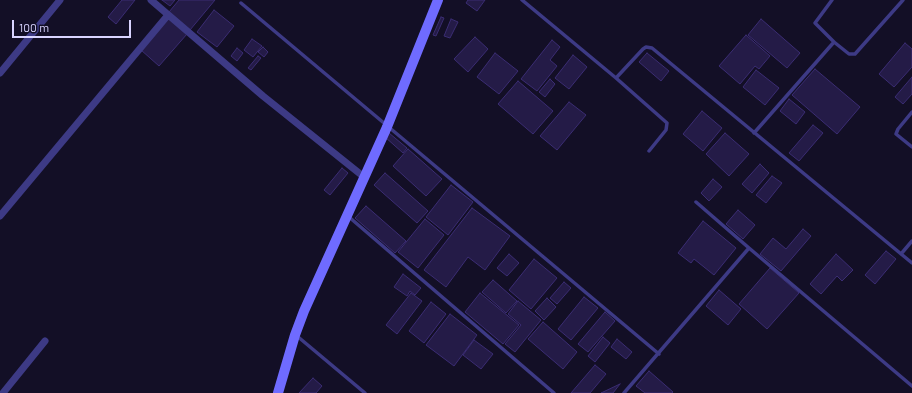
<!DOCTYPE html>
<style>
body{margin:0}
#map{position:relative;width:912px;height:393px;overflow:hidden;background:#130f26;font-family:Barlow,sans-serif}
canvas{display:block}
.scale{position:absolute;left:12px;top:20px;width:119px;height:18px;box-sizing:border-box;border:2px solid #d9d4ff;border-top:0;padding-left:5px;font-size:12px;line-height:14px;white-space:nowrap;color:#d9d4ff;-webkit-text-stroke:3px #130f26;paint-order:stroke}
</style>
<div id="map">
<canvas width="912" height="393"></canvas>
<div class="scale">100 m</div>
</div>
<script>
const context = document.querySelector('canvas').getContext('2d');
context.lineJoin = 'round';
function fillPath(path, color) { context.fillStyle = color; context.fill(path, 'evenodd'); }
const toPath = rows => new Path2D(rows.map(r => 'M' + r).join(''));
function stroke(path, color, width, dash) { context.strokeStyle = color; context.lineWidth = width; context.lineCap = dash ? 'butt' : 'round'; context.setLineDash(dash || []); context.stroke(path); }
const building = toPath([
 [122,0,135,0,116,24,108,17,122,0],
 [162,0,175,0,170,6,162,0],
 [179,0,215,0,190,30,169,12,179,0],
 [468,0,485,0,477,11,466,3,468,0],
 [214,10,234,26,217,47,197,32,214,10],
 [441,17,444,18,436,36,433,35,441,17],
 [169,18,187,34,159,66,141,50,169,18],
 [451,19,458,22,450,38,444,36,451,19],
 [761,19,800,53,787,68,748,35,761,19],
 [746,35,770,56,759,69,755,66,740,84,719,66,746,35],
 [475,37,488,49,468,72,454,59,475,37],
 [252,39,262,46,253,57,244,50,252,39],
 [552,40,560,47,550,60,557,66,537,91,521,79,552,40],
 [905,43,912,49,912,67,894,87,879,74,905,43],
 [263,47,268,52,264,57,258,52,263,47],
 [237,48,243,53,237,61,231,56,237,48],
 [495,53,518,71,499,94,477,77,495,53],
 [647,53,669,71,661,81,639,62,647,53],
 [573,55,587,67,569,89,555,78,573,55],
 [258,56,261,58,251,70,248,68,258,56],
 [815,69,860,107,837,134,792,95,815,69],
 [756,70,779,88,765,105,743,87,756,70],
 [912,77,912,94,903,104,895,97,912,77],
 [550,79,555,84,545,97,539,92,550,79],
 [518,81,553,111,533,134,498,104,518,81],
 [789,99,805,112,796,124,780,111,789,99],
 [569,102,586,115,557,150,540,136,569,102],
 [702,111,722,128,703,151,683,134,702,111],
 [813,125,823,133,799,161,789,153,813,125],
 [389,133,407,148,403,153,385,137,389,133],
 [725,133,749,154,729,176,706,154,725,133],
 [408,149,442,179,426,196,393,166,408,149],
 [760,164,769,173,752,193,742,184,760,164],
 [342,168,348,173,330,195,324,190,342,168],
 [385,173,428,211,417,223,374,185,385,173],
 [772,176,782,183,766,203,756,195,772,176],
 [713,179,722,187,709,201,701,193,713,179],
 [451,185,473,202,448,235,426,217,451,185],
 [366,206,406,241,395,253,355,218,366,206],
 [472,208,510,236,485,270,468,257,446,287,424,270,472,208],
 [738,210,755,225,743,239,726,224,738,210],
 [425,219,444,235,418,268,398,252,425,219],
 [703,221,736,248,714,275,694,259,691,263,678,253,703,221],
 [803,229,811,236,781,271,760,254,773,238,786,249,803,229],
 [886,251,896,259,875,284,865,275,886,251],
 [509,254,519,263,507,276,497,268,509,254],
 [836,254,853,270,842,281,837,276,821,294,810,284,836,254],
 [534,259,557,278,531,309,509,290,534,259],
 [770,268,799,293,767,329,739,304,770,268],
 [403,274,421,288,415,295,410,291,407,296,394,287,403,274],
 [493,280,517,301,506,313,482,292,493,280],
 [564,282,571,288,557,304,550,298,564,282],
 [719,290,741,309,728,325,706,306,719,290],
 [411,293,422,301,397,334,386,325,411,293],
 [480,293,519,325,503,344,465,312,480,293],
 [584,297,598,308,571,340,558,329,584,297],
 [547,298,556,307,544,320,535,311,547,298],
 [518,301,541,320,515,352,505,344,521,325,508,314,518,301],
 [431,302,446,314,424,343,409,331,431,302],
 [605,312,615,321,588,352,578,344,605,312],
 [450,314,477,335,454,366,426,345,450,314],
 [543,322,577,352,563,369,528,339,543,322],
 [603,337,610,343,595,362,588,356,603,337],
 [617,339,632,352,626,359,611,347,617,339],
 [474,340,493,354,481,369,463,355,474,340],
 [595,365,606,374,590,393,571,393,595,365],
 [649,371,673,392,672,393,645,393,636,386,649,371],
 [313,378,322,386,316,393,299,393,313,378],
 [620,384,613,393,601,393,620,384]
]);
const lane = toPath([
 [522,0,616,78,643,49,646,47,652,48,912,263],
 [832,0,815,23,834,42],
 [241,3,659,354],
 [616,78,667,123,666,130,649,151],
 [912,112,898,129,896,134,912,147],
 [754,133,834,42,849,54,855,54,903,0],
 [696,202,749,248],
 [349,217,554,393],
 [901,254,912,241],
 [297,336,365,393],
 [624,393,749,248,912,386]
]);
const street = toPath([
 [151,0,263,96,364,177],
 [0,73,60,0],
 [0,216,168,15],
 [3,393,45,341]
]);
const secondary = toPath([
 [278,393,295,335,304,311,387,127,438,0]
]);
fillPath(building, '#241b47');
stroke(building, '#3b2d73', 1);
stroke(lane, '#3d3a85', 3.5);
stroke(street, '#3d3a85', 7);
stroke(secondary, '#6f6bff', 10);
</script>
